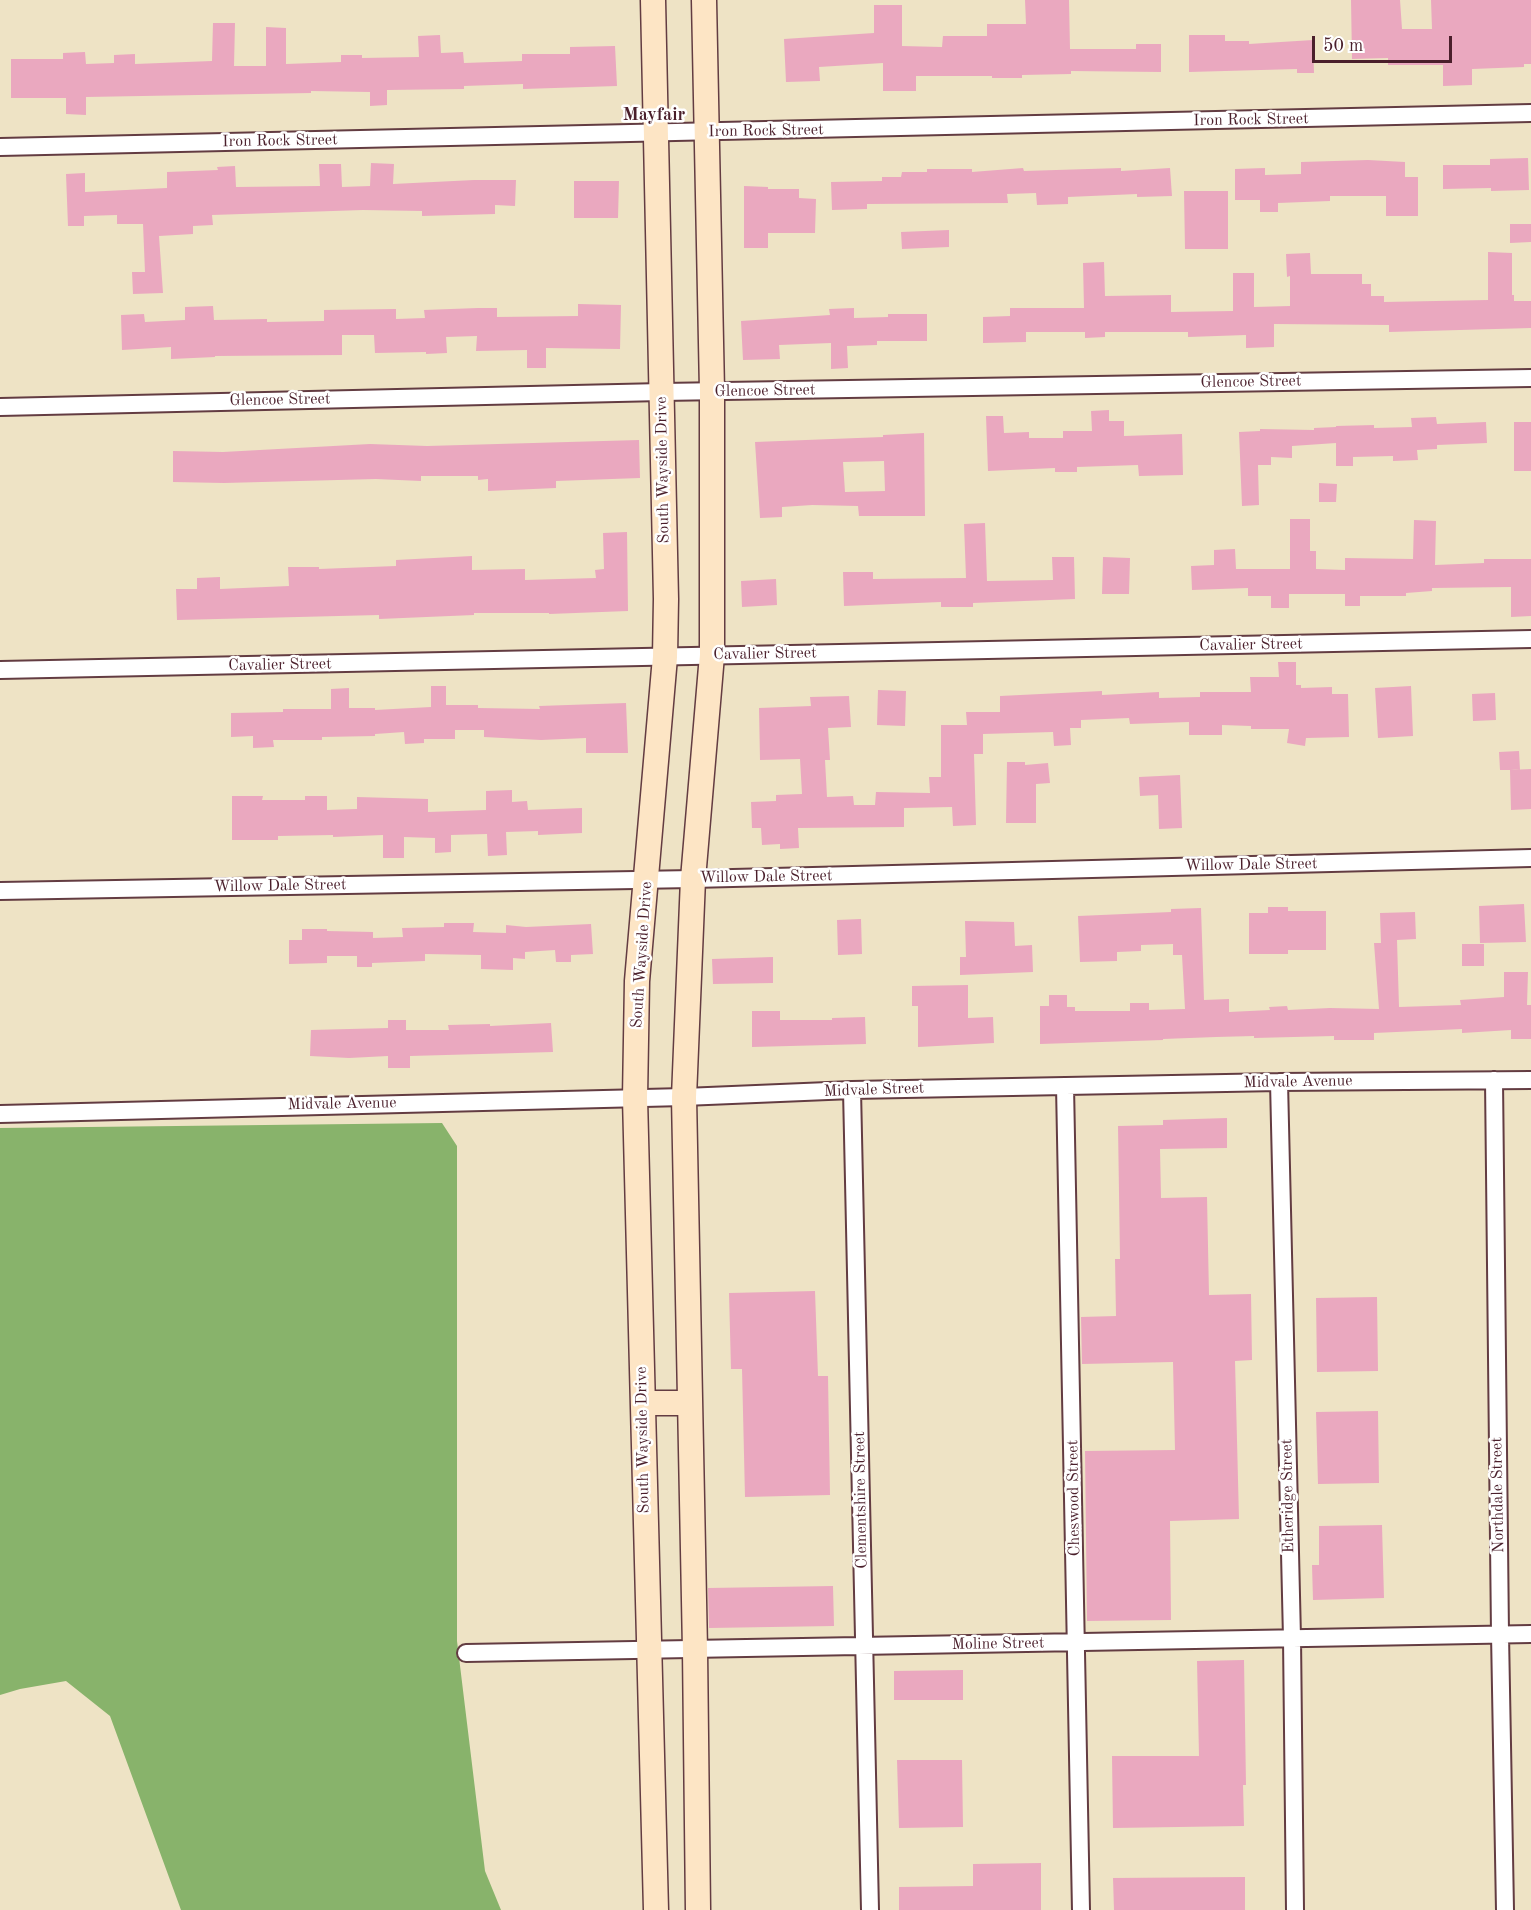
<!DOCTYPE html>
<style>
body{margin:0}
#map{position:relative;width:1531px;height:1910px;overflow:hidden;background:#eee3c5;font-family:"Old Standard TT",serif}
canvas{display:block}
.scale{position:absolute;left:1312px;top:36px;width:140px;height:27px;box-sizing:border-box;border:3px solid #4a1f2b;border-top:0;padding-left:8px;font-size:18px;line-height:21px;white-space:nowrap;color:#4a1f2b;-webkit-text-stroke:4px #fff;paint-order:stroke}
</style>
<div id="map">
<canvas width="1531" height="1910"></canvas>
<div class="scale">50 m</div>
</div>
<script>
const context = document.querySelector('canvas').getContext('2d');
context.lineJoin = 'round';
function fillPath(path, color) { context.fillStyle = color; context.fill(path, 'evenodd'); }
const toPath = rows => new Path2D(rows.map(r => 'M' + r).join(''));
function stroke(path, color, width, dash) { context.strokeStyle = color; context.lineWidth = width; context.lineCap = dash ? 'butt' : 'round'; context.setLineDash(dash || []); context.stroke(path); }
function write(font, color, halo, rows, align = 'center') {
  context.font = font + ' "Old Standard TT",serif'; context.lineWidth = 5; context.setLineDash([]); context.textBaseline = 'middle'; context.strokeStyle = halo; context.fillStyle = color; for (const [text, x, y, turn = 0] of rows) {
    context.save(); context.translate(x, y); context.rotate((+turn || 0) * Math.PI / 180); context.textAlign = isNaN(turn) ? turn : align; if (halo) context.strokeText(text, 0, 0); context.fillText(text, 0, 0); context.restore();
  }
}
const forest = toPath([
 [442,1123,457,1146,457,1641,485,1871,501,1910,181,1910,110,1716,66,1681,20,1689,0,1695,0,1128]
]);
const building = toPath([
 [1025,0,1069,0,1070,49,1136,49,1136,44,1161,44,1161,72,1071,71,1071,74,1022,75,1022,78,992,78,992,76,916,76,916,91,883,91,883,63,819,67,820,81,786,82,784,39,874,33,874,5,902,5,902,46,942,47,943,36,987,36,987,24,1026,24],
 [1351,0,1400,0,1402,29,1432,29,1431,0,1531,0,1531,64,1524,64,1524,67,1472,69,1472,85,1443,86,1443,65,1388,65,1388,58,1352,59],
 [213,23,235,23,234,66,266,66,266,27,286,28,286,64,341,62,341,55,362,55,362,58,419,57,418,36,440,35,441,53,463,52,464,63,522,61,522,54,570,54,570,47,615,46,617,86,523,89,523,84,464,86,464,89,387,90,387,105,370,106,370,92,311,91,311,93,86,97,86,115,66,114,66,98,11,98,11,59,63,59,63,53,85,52,86,64,114,63,114,55,135,54,135,64,212,61],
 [1189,35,1225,35,1225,41,1249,41,1249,44,1313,40,1314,73,1297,73,1297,69,1189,72],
 [1528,158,1529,190,1491,191,1491,188,1443,189,1443,165,1490,165,1490,159],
 [1368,160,1405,162,1405,177,1418,177,1418,216,1386,216,1386,196,1330,196,1330,201,1278,203,1278,212,1260,212,1260,200,1235,200,1235,169,1265,168,1265,175,1301,174,1301,162],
 [371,163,394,164,393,184,474,180,516,180,515,206,495,205,495,214,422,216,422,211,363,210,212,215,213,225,193,226,193,234,159,236,163,293,133,294,132,272,145,272,143,224,117,224,117,215,84,216,84,226,68,226,66,174,85,173,85,192,167,188,167,172,218,170,217,167,235,166,236,187,320,186,319,164,341,164,342,187,370,186],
 [1023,168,1024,171,1121,168,1121,171,1170,168,1172,196,1137,197,1137,194,1068,197,1068,204,1037,205,1036,193,1007,194,1008,203,867,204,867,209,832,210,831,182,882,181,882,177,901,177,902,172,927,172,927,169,972,169,972,172],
 [574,181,619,181,618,218,574,218],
 [744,186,768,187,768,189,799,189,799,198,816,199,815,233,768,233,768,248,744,248],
 [1184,191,1228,191,1228,249,1185,249],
 [1510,224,1531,224,1531,242,1510,243],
 [949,230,949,247,902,249,901,232],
 [1488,252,1512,253,1512,295,1514,295,1514,301,1531,301,1531,328,1389,332,1389,325,1274,324,1274,347,1246,348,1246,335,1188,337,1188,332,1105,332,1105,337,1085,338,1085,332,1026,332,1026,342,983,343,983,317,1010,316,1010,308,1084,308,1083,263,1104,262,1105,296,1171,295,1171,312,1233,311,1233,273,1254,273,1254,307,1290,306,1290,276,1287,277,1286,254,1310,253,1311,274,1362,274,1362,284,1371,284,1371,296,1384,296,1384,302,1488,300],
 [578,304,621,305,620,349,546,348,546,368,527,368,527,350,476,351,477,336,446,337,447,353,426,354,426,352,375,353,374,335,342,335,342,355,215,356,215,357,171,359,171,347,122,350,121,315,144,314,145,322,185,320,185,307,213,306,214,320,267,319,267,322,324,321,324,310,396,309,396,319,425,318,424,310,478,308,497,308,497,317,578,316],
 [854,308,854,318,888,317,888,314,927,314,927,341,877,341,877,345,847,346,848,368,831,369,831,343,779,345,780,359,743,360,741,321,830,315,829,309],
 [1109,410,1109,421,1124,421,1124,436,1182,434,1183,475,1139,476,1138,465,1077,467,1077,472,1055,472,1055,468,988,471,986,416,1003,416,1004,433,1029,432,1029,438,1063,438,1063,431,1092,431,1091,411],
 [1436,417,1437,424,1486,422,1487,443,1437,445,1437,449,1417,450,1418,460,1393,461,1393,456,1353,457,1353,466,1336,466,1336,443,1292,446,1292,458,1271,457,1271,465,1258,465,1259,505,1242,506,1239,432,1260,431,1260,429,1314,430,1314,428,1336,427,1336,426,1374,425,1374,428,1412,427,1411,418],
 [1514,422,1531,422,1531,471,1514,471],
 [924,433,925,516,859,516,858,506,812,505,782,507,782,517,760,518,755,442,883,437,883,435],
 [884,461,885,491,845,492,843,462],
 [639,440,640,478,556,481,556,488,488,491,488,479,478,480,478,476,421,476,421,481,376,479,224,483,173,482,173,451,223,452,370,444,427,446],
 [1319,483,1337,484,1336,502,1319,502],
 [1290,519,1310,519,1310,551,1316,551,1316,569,1345,570,1345,558,1413,559,1414,520,1436,521,1435,565,1484,563,1484,559,1531,559,1531,616,1511,617,1511,587,1432,588,1432,591,1406,593,1406,596,1360,596,1360,606,1345,606,1345,594,1289,594,1289,608,1271,608,1271,596,1248,596,1248,588,1192,590,1191,566,1214,565,1214,550,1235,549,1236,569,1290,569],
 [985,523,987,581,1053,580,1052,557,1074,557,1075,599,973,603,973,607,941,607,941,602,844,606,843,572,873,572,873,579,966,578,964,524],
 [627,532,628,611,549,614,549,613,474,613,474,615,379,619,379,615,177,620,176,589,197,589,197,578,220,577,220,589,289,586,288,567,319,567,319,569,396,566,396,560,472,556,472,570,525,569,525,580,596,578,595,570,604,569,603,533],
 [1103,557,1130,558,1129,594,1102,594],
 [776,579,777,605,742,607,741,581],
 [1278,662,1296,662,1296,685,1301,685,1301,688,1332,687,1332,694,1348,694,1349,737,1306,738,1305,746,1287,743,1289,729,1251,729,1251,726,1222,725,1222,735,1189,735,1189,722,1130,724,1129,718,1081,720,1081,728,1070,728,1071,745,1054,746,1053,732,983,734,983,754,974,754,976,825,953,826,952,807,904,808,904,827,798,828,799,848,780,849,780,844,762,845,761,828,752,828,751,802,776,801,776,795,802,794,800,759,760,760,759,708,811,706,810,697,849,696,851,727,828,728,830,760,825,760,827,797,853,796,854,805,875,805,876,792,930,793,929,777,941,777,941,725,967,725,966,712,1000,712,1000,696,1102,691,1102,695,1159,692,1159,698,1200,697,1200,692,1251,692,1250,677,1279,677],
 [431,686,446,686,446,705,478,705,478,708,540,709,539,706,626,703,628,753,586,753,586,738,541,740,484,737,484,730,455,730,455,739,424,739,424,743,405,744,404,732,375,734,375,736,322,737,322,740,273,740,274,747,253,748,253,736,231,737,231,713,283,712,283,709,331,709,331,689,349,688,349,708,375,708,375,710,431,707],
 [1411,686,1413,736,1378,738,1375,688],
 [878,690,906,691,905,726,877,725],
 [1495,693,1496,720,1473,721,1472,694],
 [1519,751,1520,770,1500,770,1499,752],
 [1007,762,1025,762,1025,765,1048,763,1050,783,1036,784,1036,823,1006,823],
 [1531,769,1531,809,1511,810,1510,770],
 [1180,775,1182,828,1159,829,1158,795,1140,796,1139,777],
 [512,790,512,802,527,801,528,810,582,808,582,833,538,835,538,831,506,832,507,855,488,856,487,834,451,835,451,852,435,853,435,838,404,837,404,858,383,858,383,835,333,837,333,835,278,836,278,840,232,840,232,796,263,796,262,800,305,800,305,796,327,796,327,810,357,809,357,797,428,799,428,812,486,810,486,791],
 [1524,904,1526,942,1480,943,1479,906],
 [1268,907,1288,907,1288,911,1326,911,1326,950,1288,950,1288,954,1249,954,1249,913,1268,913],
 [1201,908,1204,1000,1229,999,1229,1012,1270,1010,1269,1007,1287,1006,1288,1010,1330,1008,1379,1009,1374,943,1381,943,1380,913,1415,912,1416,939,1397,940,1399,1007,1461,1005,1460,1000,1504,997,1504,972,1528,972,1527,1005,1531,1005,1531,1039,1511,1039,1511,1030,1462,1033,1462,1029,1374,1033,1374,1040,1334,1040,1334,1036,1254,1038,1254,1036,1216,1037,1163,1039,1163,1040,1040,1044,1040,1006,1049,1006,1049,995,1067,995,1067,1007,1075,1007,1075,1011,1130,1011,1130,1003,1149,1003,1149,1010,1185,1009,1182,955,1173,955,1173,944,1141,945,1141,951,1117,952,1117,961,1080,962,1078,916,1171,912,1171,909],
 [861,919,862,954,838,955,837,920],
 [965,921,1014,922,1015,946,1032,945,1033,972,960,975,960,957,966,957],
 [444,923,474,923,473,932,506,933,506,925,526,927,591,924,593,954,571,955,571,962,556,962,555,950,525,952,525,959,513,958,513,970,481,969,481,955,425,954,425,961,372,963,372,967,357,967,357,956,327,956,327,963,289,964,289,940,302,940,302,929,327,929,327,931,373,932,373,938,403,937,402,928,444,927],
 [1462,944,1484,944,1484,966,1462,966],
 [773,957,773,983,713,984,712,959],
 [968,985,968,1018,993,1017,994,1043,918,1047,918,1006,912,1006,912,986],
 [752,1011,780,1011,780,1020,832,1020,832,1018,865,1017,866,1044,752,1047],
 [388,1020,406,1020,406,1030,449,1030,448,1025,490,1024,490,1026,551,1023,553,1052,410,1056,410,1068,388,1068,388,1056,349,1058,310,1056,311,1030,388,1028],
 [1227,1118,1227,1148,1160,1149,1161,1198,1207,1197,1209,1295,1251,1294,1252,1360,1235,1361,1239,1519,1170,1521,1171,1620,1087,1621,1085,1451,1175,1450,1173,1362,1082,1364,1081,1317,1116,1316,1115,1259,1120,1259,1118,1126,1163,1125,1163,1120],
 [815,1291,818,1376,828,1376,830,1495,745,1497,742,1369,731,1369,729,1293],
 [1377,1297,1378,1371,1317,1372,1316,1298],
 [1378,1411,1379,1483,1318,1484,1316,1412],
 [1382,1525,1384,1598,1313,1600,1312,1565,1319,1565,1319,1526],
 [833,1586,834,1626,709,1628,708,1588],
 [1244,1660,1246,1785,1243,1785,1244,1826,1113,1828,1112,1756,1199,1756,1197,1661],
 [963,1670,963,1700,894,1700,894,1671],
 [897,1760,962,1760,963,1827,899,1828],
 [1041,1863,1041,1910,899,1910,899,1887,973,1886,973,1864],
 [1245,1877,1245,1910,1114,1910,1113,1878]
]);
const street = toPath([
 [0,147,1531,113],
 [0,407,662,392,1531,378],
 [0,670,1531,639],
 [0,891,693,879,1531,858],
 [1494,1080,1500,1634,1505,1910],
 [1279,1082,1292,1638,1295,1910],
 [1065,1086,1081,1910],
 [852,1090,870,1910],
 [0,1114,684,1097,852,1090,1279,1082,1531,1080],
 [466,1653,1531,1634]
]);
const secondary = toPath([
 [653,0,666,599,665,657,637,981,635,1098,656,1910],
 [643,1403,690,1403],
 [698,1910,695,1650,684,1097,693,879,712,655,712,391,704,0]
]);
const streetNames = [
 ["Iron Rock Street",1251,120,-1],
 ["Iron Rock Street",766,131,-1],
 ["Iron Rock Street",280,141,-1],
 ["Glencoe Street",1251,382,-1],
 ["Glencoe Street",765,391,-1],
 ["Glencoe Street",280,400,-1],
 ["South Wayside Drive",663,470,-91],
 ["Cavalier Street",1251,645,-1],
 ["Cavalier Street",765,654,-1],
 ["Cavalier Street",280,665,-1],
 ["Willow Dale Street",1251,865,-1],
 ["Willow Dale Street",766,877,-1],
 ["Willow Dale Street",280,886,-1],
 ["South Wayside Drive",642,955,-86],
 ["Midvale Avenue",1298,1082,-1],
 ["Midvale Street",874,1090,-2],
 ["Midvale Avenue",342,1104,-1],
 ["South Wayside Drive",643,1440,-91],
 ["Northdale Street",1498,1495,-91],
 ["Etheridge Street",1288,1496,-91],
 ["Cheswood Street",1074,1498,-91],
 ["Clementshire Street",861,1500,-91],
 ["Moline Street",998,1644,-1]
];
const neighbourhoodNames = [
 ["Mayfair",654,115]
];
fillPath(forest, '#88b36b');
fillPath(building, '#eaa8bf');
stroke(street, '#633c42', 20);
stroke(secondary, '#633c42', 27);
stroke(street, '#fff', 16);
stroke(secondary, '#fde5c5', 24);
write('16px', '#4a1f2b', '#fff', streetNames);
write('bold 18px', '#4a1f2b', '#fff', neighbourhoodNames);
</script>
